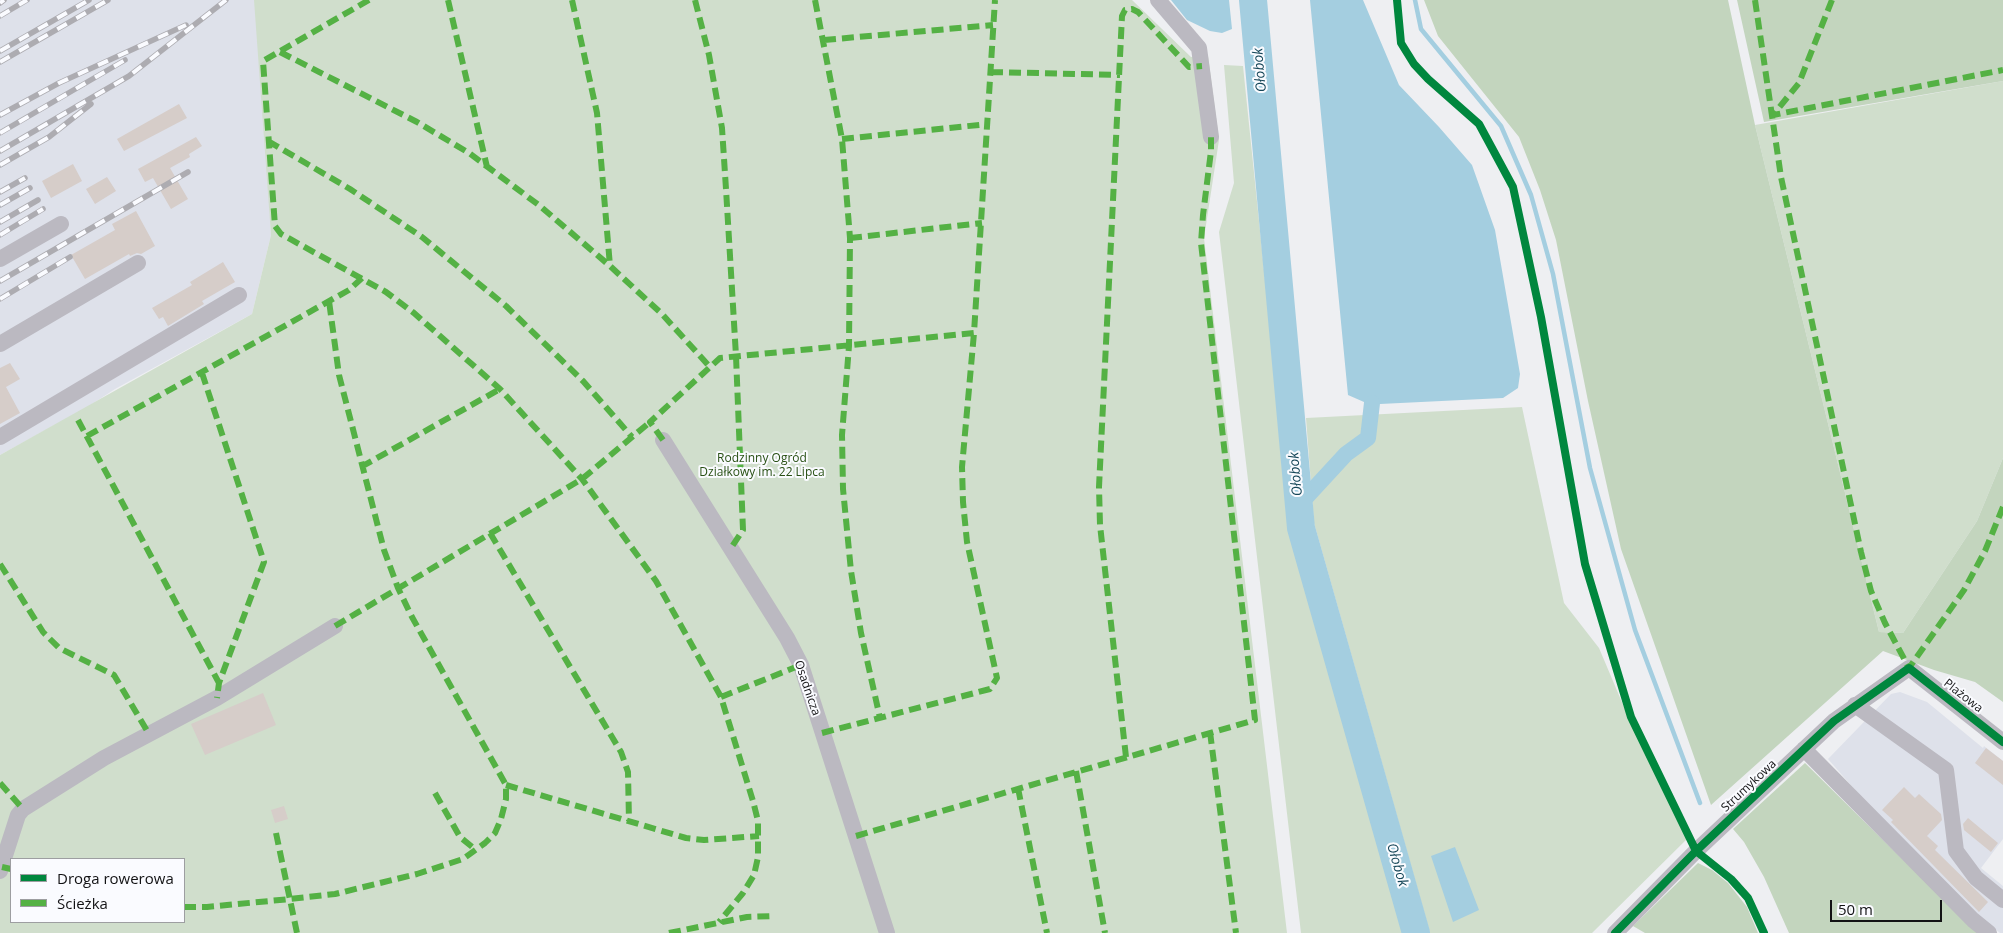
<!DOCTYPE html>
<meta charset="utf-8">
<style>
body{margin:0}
#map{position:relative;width:2003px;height:933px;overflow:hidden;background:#eeeff2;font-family:"Open Sans",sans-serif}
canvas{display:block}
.legend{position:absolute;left:10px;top:858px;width:175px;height:65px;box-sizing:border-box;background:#fafbff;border:1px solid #9d9ea1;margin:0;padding:6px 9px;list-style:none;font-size:15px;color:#121214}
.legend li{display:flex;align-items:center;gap:10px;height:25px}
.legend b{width:25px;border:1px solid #9d9ea1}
.scale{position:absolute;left:1830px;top:900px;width:112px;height:22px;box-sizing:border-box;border:2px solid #121214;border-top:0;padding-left:6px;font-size:15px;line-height:18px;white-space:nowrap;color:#121214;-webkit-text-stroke:4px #fafbff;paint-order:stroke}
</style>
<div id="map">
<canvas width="2003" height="933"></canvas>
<ul class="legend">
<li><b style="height:6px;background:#00873e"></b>Droga rowerowa</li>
<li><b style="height:6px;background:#54b144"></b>Ścieżka</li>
</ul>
<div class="scale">50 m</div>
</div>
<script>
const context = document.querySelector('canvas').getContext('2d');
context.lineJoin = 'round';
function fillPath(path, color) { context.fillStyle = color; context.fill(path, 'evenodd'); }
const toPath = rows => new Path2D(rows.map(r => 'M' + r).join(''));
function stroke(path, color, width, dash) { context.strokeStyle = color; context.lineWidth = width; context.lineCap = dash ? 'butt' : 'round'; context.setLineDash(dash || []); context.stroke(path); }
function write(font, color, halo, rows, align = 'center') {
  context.font = font + ' "Open Sans",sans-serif'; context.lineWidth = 4; context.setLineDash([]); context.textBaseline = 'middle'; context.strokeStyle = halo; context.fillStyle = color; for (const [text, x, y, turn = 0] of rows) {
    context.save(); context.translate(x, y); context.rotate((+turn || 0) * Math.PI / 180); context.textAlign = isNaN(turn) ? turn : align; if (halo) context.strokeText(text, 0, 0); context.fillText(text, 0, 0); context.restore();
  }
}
const built = toPath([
 [0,0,257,0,271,235,252,314,115,389,86,408,0,455],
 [1900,692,1927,702,1983,748,1984,746,2003,761,2003,839,1981,868,2003,886,2003,933,2000,933,1977,914,1884,823,1828,759,1891,694]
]);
const green = toPath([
 [254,0,1132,0,1191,57,1208,56,1219,140,1204,238,1287,933,0,933,0,455,252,314,271,235],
 [11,859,184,859,184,922,11,922],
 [1224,65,1243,66,1292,541,1403,933,1301,933,1219,232,1234,183],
 [2003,81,2003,458,1977,521,1903,633,1879,632,1755,125],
 [1522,407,1564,603,1599,648,1632,726,1687,839,1592,933,1430,933,1314,523,1306,418]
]);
const forest = toPath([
 [1424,0,1728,0,1755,125,1879,632,1903,633,1977,521,2003,458,2003,702,1975,682,1934,670,1883,651,1711,805,1621,549,1588,401,1556,240,1540,190,1519,137,1438,36],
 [1737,0,2003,0,2003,81,1764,122],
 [1805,763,1956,912,1978,933,1789,933,1764,877,1744,842,1733,829],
 [1698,863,1712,870,1728,883,1747,907,1758,933,1645,933,1633,926]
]);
const water = toPath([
 [1171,0,1229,0,1232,29,1222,33,1210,31,1187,20],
 [1310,0,1363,0,1399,85,1439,127,1472,165,1495,230,1520,374,1518,388,1503,398,1380,404,1364,402,1348,395],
 [1455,847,1479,910,1453,922,1431,856]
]);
const stream = toPath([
 [1415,0,1421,29,1501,126,1531,195,1553,274,1590,468,1635,630,1700,803]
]);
const canal = toPath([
 [1299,505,1346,454,1368,438,1372,403]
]);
const river = toPath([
 [1253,0,1301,528,1416,933]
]);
const building = toPath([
 [179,104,187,118,124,151,117,139],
 [196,137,202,146,189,154,190,157,170,168,188,199,171,209,153,178,145,182,138,169],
 [73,164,82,181,51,198,42,181],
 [107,177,116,191,95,204,86,189],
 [136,211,155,246,141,254,137,253,130,256,129,254,85,279,71,255,115,230,112,224],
 [223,262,235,282,202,301,204,304,168,326,163,317,159,319,152,308,192,285,190,282],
 [10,363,20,379,6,387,20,413,0,424,0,368],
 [263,693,276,725,205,755,191,724],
 [1986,748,2003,761,2003,785,1975,763],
 [1904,787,1915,798,1919,794,1941,814,1942,820,1927,836,1938,846,1935,850,1988,902,1979,912,1891,822,1893,820,1882,810],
 [284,806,288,819,275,823,271,810],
 [1968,818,1998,843,1991,852,1964,830,1963,824]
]);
const minor = toPath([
 [1158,0,1199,48,1211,137],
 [0,259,61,224],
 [0,344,138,263],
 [0,437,239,295],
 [663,440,787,638,801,665,887,933],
 [1855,705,1946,770,1956,851,1976,878,2003,900],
 [1804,749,1973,920,1989,933],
 [0,871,18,815,23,809,104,758,217,698,335,626],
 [1615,933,1696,851,1834,721,1909,668,2003,742]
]);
const rail = toPath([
 [0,3,4,0],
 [0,16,27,0],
 [0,51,89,0],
 [0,62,108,0],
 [0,115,59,83,186,25],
 [0,133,125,60],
 [0,151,129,76,226,0],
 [0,165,49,137,91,104],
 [0,192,25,178],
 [0,205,30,188],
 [0,222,38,200],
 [0,235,43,209],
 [0,281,188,172],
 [0,299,70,257]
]);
const quiet = toPath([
 [369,0,263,61,275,226,281,234,386,292,414,313,500,389,582,479,656,581,721,697,753,801,758,821,758,857,754,875,743,893,719,922],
 [448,0,487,167],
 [572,0,597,113,610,266],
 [695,0,709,55,722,128,726,189,736,356,743,530,731,548],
 [815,0,842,139,850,238,849,346,842,435,843,489,851,571,861,633,880,718],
 [1755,0,1781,177,1861,552,1871,591,1885,623,1909,668,1964,590,1985,551,2003,507],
 [1832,0,1799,83,1773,115,2003,70],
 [824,40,993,25],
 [280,52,417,122,469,153,540,206,610,266,662,314,710,367],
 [991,72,1120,75],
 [842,139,988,124],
 [268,141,350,189,422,237,506,306,583,381,632,437],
 [850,238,982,223],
 [202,373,264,562,219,683,217,698],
 [78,420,219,683],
 [87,436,349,290,362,278],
 [663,440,650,422,720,358,974,333,995,0],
 [361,467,500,389],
 [490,533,621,752,628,772,629,821],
 [0,564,43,632,59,648,114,675,149,734],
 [335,626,582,479,650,422],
 [721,697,801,665],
 [1210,732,1236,933],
 [822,733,990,689,997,678,967,542,963,502,962,467,974,333],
 [1126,757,1100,525,1099,487,1122,16,1125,10,1132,9,1138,12,1189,67,1202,66],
 [1076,771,1105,933],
 [0,783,23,809],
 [506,785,686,838,704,840,759,836],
 [1018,788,1047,933],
 [435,793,460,837,476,850],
 [276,833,297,933],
 [856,836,1255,720,1201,243,1203,215,1211,151,1211,137],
 [2,867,11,869],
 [184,907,207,907,290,899,335,894,417,874,463,859,485,843,495,833,501,819,506,799,506,785,412,617,398,588,384,550,339,375,329,301],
 [669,933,747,917,773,916]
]);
const cycleway = toPath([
 [1397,0,1401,43,1414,64,1428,79,1479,124,1513,187,1541,317,1585,564,1631,717,1696,851,1731,879,1748,898,1764,933],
 [1615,933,1696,851,1834,721,1909,668,2003,742]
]);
const parkNames = [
 ["Rodzinny Ogród",762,459],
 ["Działkowy im. 22 Lipca",762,473]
];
const streetNames = [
 ["Osadnicza",807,688,71],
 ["Plażowa",1963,696,38],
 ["Strumykowa",1749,786,-43]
];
const waterNames = [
 ["Ołobok",1260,70,-95],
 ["Ołobok",1296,474,-95],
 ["Ołobok",1397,865,74]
];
fillPath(built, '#dee1ea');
fillPath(green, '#d0decc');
fillPath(forest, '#c3d5be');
fillPath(water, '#a4cee0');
stroke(stream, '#a4cee0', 4.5);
stroke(canal, '#a4cee0', 16);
stroke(river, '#a4cee0', 28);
fillPath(building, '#d6cdc9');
stroke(minor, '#bbb9c1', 16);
stroke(rail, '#adacb1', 5.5);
stroke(rail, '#fafbff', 4, [11]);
stroke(quiet, '#54b144', 6, [12, 6]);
stroke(cycleway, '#00873e', 8);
write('12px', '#285014', '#fafbff', parkNames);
write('12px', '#121214', '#fafbff', streetNames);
write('italic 14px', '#154658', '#fafbff', waterNames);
</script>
